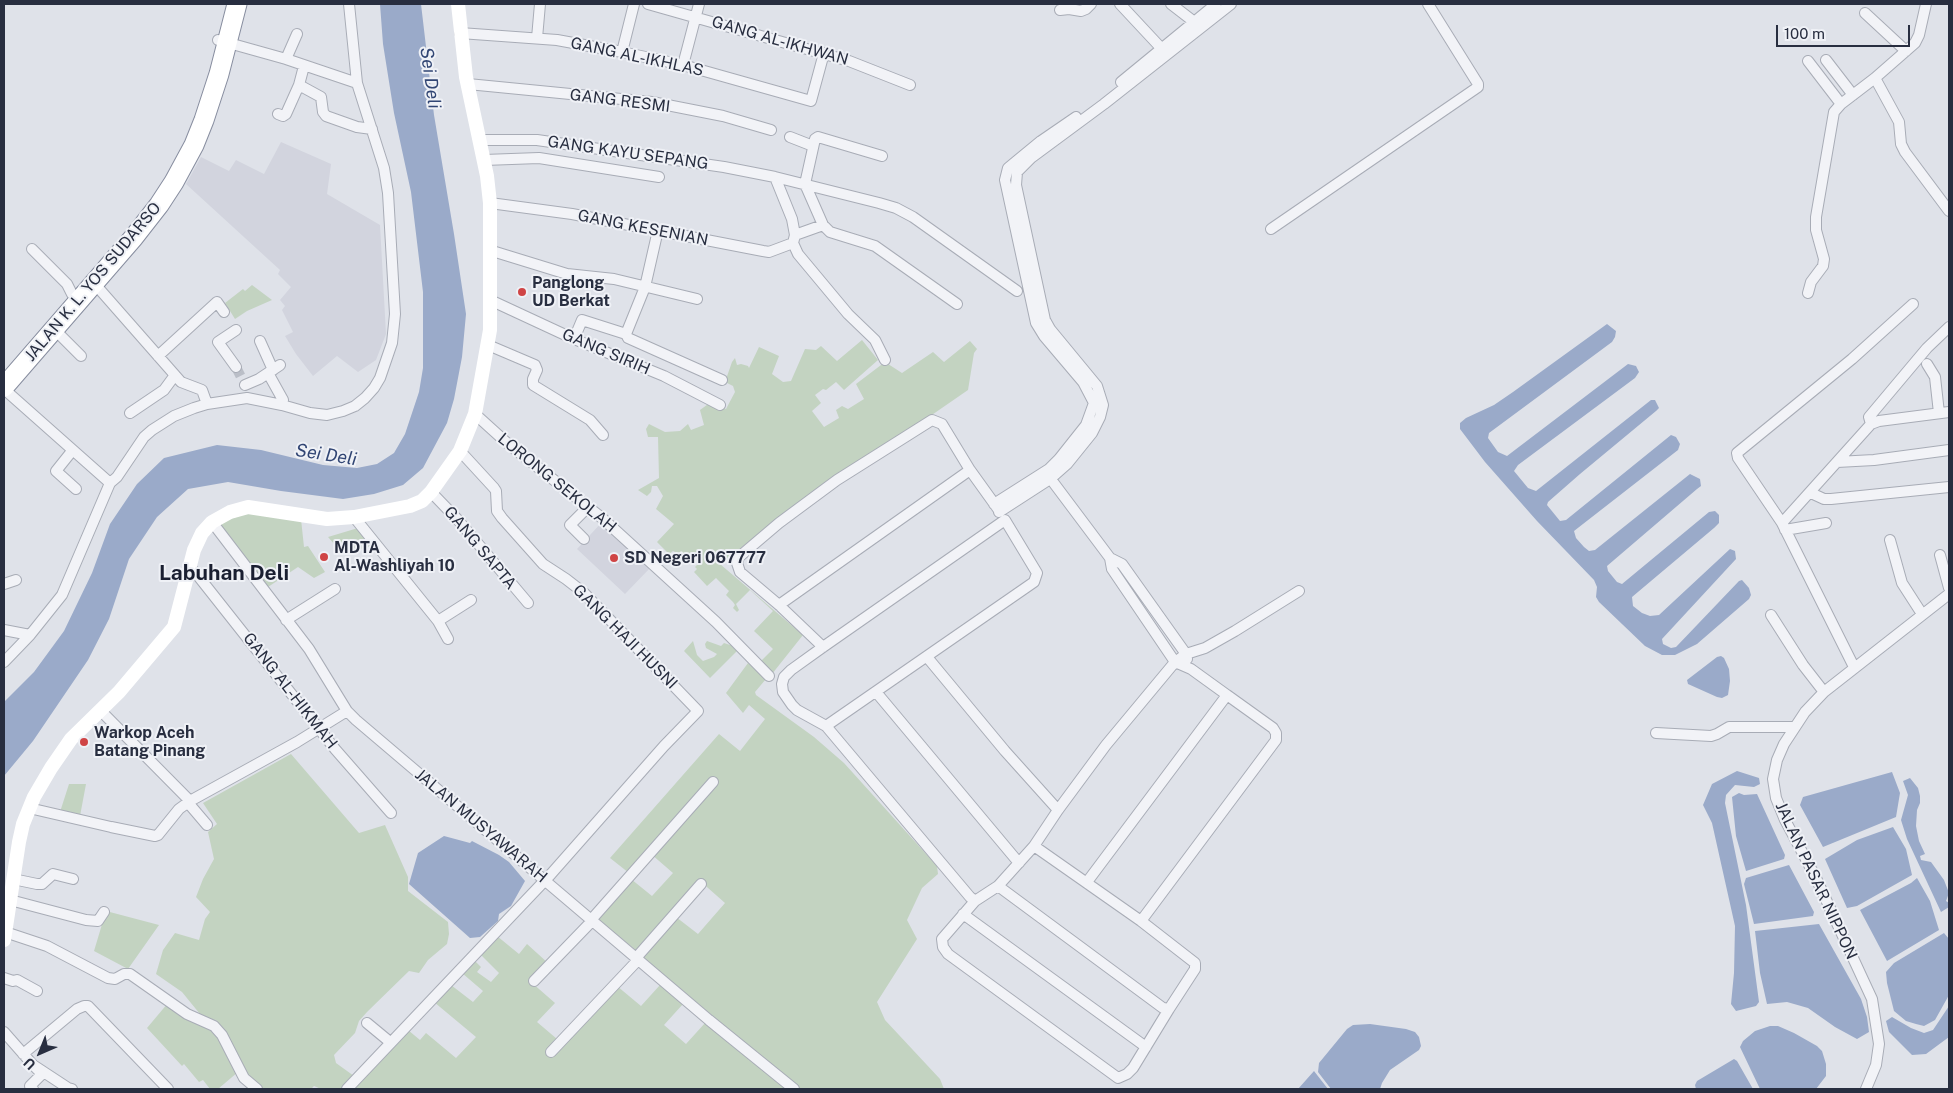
<!DOCTYPE html>
<style>
body{margin:0}
#map{position:relative;width:1953px;height:1093px;overflow:hidden;background:#dfe2e9;font-family:"Public Sans",sans-serif}
canvas{display:block}
.frame{position:absolute;inset:0;border:5px solid #282e40;pointer-events:none}
.north{position:absolute;left:15px;top:1028px;width:50px;height:50px;-webkit-text-stroke:4px #eff1f6;paint-order:stroke;rotate:224deg;font-size:14px;font-weight:700;line-height:20px;text-align:center;color:#282e40}
.north::after{content:'';display:block;margin:auto;width:18px;height:22px;background:#282e40;clip-path:polygon(50% 0,100% 100%,50% 72%,0 100%)}
.scale{position:absolute;left:1776px;top:25px;width:134px;height:22px;box-sizing:border-box;border:2px solid #282e40;border-top:0;padding-left:6px;font-size:15px;line-height:18px;white-space:nowrap;color:#282e40;-webkit-text-stroke:4px #eff1f6;paint-order:stroke}
</style>
<div id="map">
<canvas width="1953" height="1093"></canvas>
<div class="frame"></div>
<div class="north">U</div>
<div class="scale">100 m</div>
</div>
<script>
const context = document.querySelector('canvas').getContext('2d');
context.lineJoin = 'round';
function fillPath(path, color) { context.fillStyle = color; context.fill(path, 'evenodd'); }
const toPath = rows => new Path2D(rows.map(r => 'M' + r).join(''));
function stroke(path, color, width, dash) { context.strokeStyle = color; context.lineWidth = width; context.lineCap = dash ? 'butt' : 'round'; context.setLineDash(dash || []); context.stroke(path); }
function write(font, color, halo, rows, align = 'center') {
  context.font = font + ' "Public Sans",sans-serif'; context.lineWidth = 4; context.setLineDash([]); context.textBaseline = 'middle'; context.strokeStyle = halo; context.fillStyle = color; for (const [text, x, y, turn = 0] of rows) {
    context.save(); context.translate(x, y); context.rotate((+turn || 0) * Math.PI / 180); context.textAlign = isNaN(turn) ? turn : align; if (halo) context.strokeText(text, 0, 0); context.fillText(text, 0, 0); context.restore();
  }
}
const built = toPath([
 [281,142,331,164,327,194,380,225,386,334,376,360,358,372,337,356,313,376,296,354,285,336,293,332,282,310,285,306,280,300,291,287,278,274,280,270,186,184,201,157,229,171,236,160,264,174],
 [603,521,651,567,625,594,577,549]
]);
const green = toPath([
 [252,285,272,300,247,311,235,319,225,303,243,289,245,291],
 [862,340,878,360,844,390,836,382,826,390,823,389,815,395,821,403,812,411,824,427,839,418,836,410,842,406,848,409,864,399,856,384,885,362,902,373,933,352,944,362,970,341,977,349,974,353,968,390,755,537,720,564,803,635,772,674,760,662,773,649,754,631,773,611,750,590,736,604,739,610,737,612,733,608,735,605,733,602,726,595,729,591,716,578,707,586,694,572,697,569,695,567,699,563,696,560,692,563,689,559,673,551,669,554,657,542,674,524,656,509,663,496,657,486,652,486,651,492,647,496,638,490,659,478,658,437,648,437,646,429,649,424,665,432,680,431,688,424,691,430,704,425,700,410,711,402,726,409,735,392,733,386,725,382,732,362,735,358,737,365,741,364,748,366,749,368,759,347,779,356,772,374,783,382,791,381,805,349,816,350,821,346,837,361],
 [250,512,301,519,304,547,308,546,325,572,314,578,298,567,265,589,217,524],
 [358,528,371,546,343,554,328,537],
 [693,641,697,655,703,661,714,657,717,654,706,648,705,644,707,641,721,646,724,643,730,645,733,643,740,648,710,678,684,651],
 [748,663,766,679,755,692,756,695,814,737,844,763,937,866,938,874,922,888,907,920,917,939,877,1002,885,1020,940,1079,944,1089,800,1089,641,956,676,917,698,934,725,903,699,880,638,952,596,918,631,879,652,896,673,873,651,854,629,873,610,858,719,734,740,751,765,719,749,705,743,713,726,693],
 [291,754,359,833,385,825,408,877,408,891,448,922,449,934,447,944,428,960,419,973,409,971,367,1012,359,1021,355,1033,334,1055,336,1063,354,1076,341,1089,321,1089,314,1086,311,1089,261,1089,245,1076,216,1020,204,1019,182,992,156,974,163,950,175,933,199,940,205,919,210,912,196,897,203,879,214,859,208,832,217,824,203,803],
 [69,784,86,784,80,816,60,812],
 [106,911,159,925,128,969,94,951],
 [497,936,519,954,527,944,548,963,531,982,555,1003,537,1022,557,1039,617,986,641,1006,660,985,683,1004,664,1025,686,1044,705,1023,789,1089,354,1089,408,1030,420,1040,426,1033,456,1058,476,1037,434,1002,451,985,473,1002,483,991,462,973,474,960,481,967,477,972,491,982,499,973,480,954],
 [168,1003,212,1028,238,1072,218,1089,210,1089,203,1080,199,1082,184,1064,182,1066,147,1028]
]);
const water = toPath([
 [380,4,421,4,434,115,454,234,466,314,462,357,454,399,447,423,423,468,403,485,374,494,343,499,281,491,228,482,188,489,157,517,129,559,109,619,88,660,33,741,4,776,4,702,34,672,64,631,92,573,110,524,137,484,164,458,217,445,261,450,323,465,357,468,377,464,394,453,405,434,419,392,423,368,423,292,411,192,394,113,383,44],
 [1607,324,1616,331,1615,337,1612,342,1489,433,1488,438,1498,452,1507,456,1628,364,1636,366,1639,372,1635,378,1518,465,1514,471,1528,488,1536,491,1651,400,1655,400,1659,408,1656,411,1580,474,1548,502,1547,505,1560,521,1566,520,1671,435,1676,437,1680,444,1678,450,1574,531,1576,538,1584,547,1589,551,1595,550,1690,474,1700,479,1701,486,1697,489,1607,566,1608,571,1617,582,1622,584,1709,512,1715,511,1719,515,1719,523,1714,528,1632,597,1633,606,1642,613,1650,616,1659,615,1730,549,1735,551,1736,559,1662,639,1663,644,1671,648,1676,647,1739,581,1742,580,1749,588,1751,595,1749,599,1697,644,1675,655,1662,655,1645,646,1599,602,1596,597,1597,587,1594,580,1537,521,1485,462,1460,429,1460,423,1466,418,1494,405,1513,392],
 [1721,656,1724,658,1729,669,1730,681,1728,695,1722,698,1717,697,1688,684,1687,680,1717,657],
 [1737,771,1759,778,1760,784,1754,787,1735,785,1726,795,1725,803,1746,905,1759,1002,1756,1006,1736,1011,1731,1004,1734,973,1735,926,1712,823,1703,805,1712,784],
 [1892,772,1900,793,1896,817,1823,847,1800,805,1803,797],
 [1910,778,1918,788,1920,796,1920,803,1917,810,1916,826,1919,841,1925,854,1920,856,1921,860,1931,862,1944,880,1949,893,1946,901,1949,903,1949,907,1941,912,1907,839,1901,820,1908,795,1903,781],
 [1739,793,1744,795,1757,794,1785,855,1784,859,1746,871,1736,836,1732,797],
 [1893,827,1906,849,1912,875,1857,906,1847,908,1825,859,1857,840],
 [444,836,470,843,472,841,499,855,509,862,525,881,511,906,499,914,498,921,480,937,470,938,409,884,418,853],
 [1789,865,1814,912,1813,916,1754,924,1744,884,1746,878],
 [1917,878,1930,901,1939,930,1887,961,1860,910,1911,883],
 [1819,924,1861,999,1867,1017,1869,1032,1857,1039,1835,1027,1808,1008,1787,1002,1767,1004,1760,973,1755,931],
 [1944,933,1949,939,1949,995,1935,1020,1924,1026,1916,1024,1906,1021,1894,1011,1887,983,1886,972,1894,963],
 [1949,1006,1949,1037,1926,1054,1912,1055,1889,1032,1886,1021,1892,1017,1911,1028,1924,1033,1933,1030],
 [1370,1024,1406,1029,1415,1032,1419,1037,1421,1046,1419,1050,1390,1070,1382,1083,1380,1089,1331,1089,1318,1072,1319,1063,1347,1029,1353,1025],
 [1770,1026,1778,1026,1794,1033,1817,1046,1822,1051,1826,1064,1826,1076,1816,1089,1760,1089,1740,1047,1743,1041,1755,1031],
 [1734,1059,1737,1061,1753,1089,1696,1089,1695,1085,1697,1081],
 [1314,1071,1328,1089,1298,1089]
]);
const streetTunnel = toPath([
 [236,367,241,377]
]);
const street = toPath([
 [648,4,849,61,910,85],
 [1120,4,1162,49],
 [1171,4,1193,21],
 [1060,10,1069,9,1081,11,1086,9,1091,4],
 [1865,13,1906,51],
 [460,33,557,40,622,52,683,65,811,101,824,53],
 [537,38,540,4],
 [218,40,286,59,357,83],
 [622,52,634,4],
 [286,59,297,34],
 [1826,60,1853,95],
 [1808,61,1841,104],
 [683,65,699,4],
 [1875,78,1899,122,1901,144,1905,152,1949,211],
 [1121,82,1216,4],
 [468,84,652,102,723,116,771,130],
 [299,85,321,97,323,112,326,116,357,127,372,129],
 [278,114,283,116,286,114,299,85,304,66],
 [790,137,813,146],
 [479,140,537,140,724,167,775,177,879,203,896,208,913,217,1017,291],
 [882,156,818,137,815,139,805,184,823,225,830,232,875,246,957,304],
 [484,160,539,158,659,177],
 [775,177,792,219,795,235,793,243,798,254,848,314,875,340,885,360],
 [490,203,572,214,763,251,769,252,793,243],
 [1271,229,1478,87,1478,84,1428,4],
 [795,235,823,225],
 [32,249,67,284,72,294],
 [489,250,567,274,614,279,697,299],
 [94,283,181,382,202,390,207,404],
 [1808,293,1811,282,1823,266,1824,259,1816,230,1816,217,1834,112,1841,104,1875,78,1915,43,1919,35,1926,4],
 [490,300,574,339,664,376,720,405],
 [54,329,81,356],
 [236,330,218,342,236,367],
 [626,334,628,338,722,380],
 [574,339,582,320,626,334,645,287,658,230],
 [260,341,273,370],
 [488,345,535,365,537,370,533,379,533,385,590,420,603,435],
 [158,356,217,302,224,312],
 [1927,364,1935,377,1939,413],
 [268,373,283,400,282,405],
 [245,385,259,379,280,365],
 [4,389,110,483],
 [130,413,164,390,175,375],
 [475,414,507,443,602,518,716,622,769,676],
 [1871,424,1869,417,1927,348,1949,327],
 [72,451,56,471,76,489],
 [1837,462,1874,460,1949,450],
 [1047,474,1110,558,1112,569,1175,662,1191,669,1227,695,1087,882],
 [431,492,458,520,528,603],
 [1811,493,1824,499,1831,499,1949,487],
 [994,504,1049,469,1059,459,1086,425,1094,403,1083,382,1044,336,1036,323,1005,180,1008,168,1014,163,1041,141,1076,117],
 [999,512,1050,479,1067,464,1092,433,1100,417,1103,405,1097,386,1050,329,1045,320,1016,185,1017,172,1031,158,1104,104,1231,4],
 [354,517,438,621,448,639],
 [212,522,309,649,347,711,356,720,709,1020,794,1089],
 [1782,523,1871,424,1879,421,1949,412],
 [1785,530,1826,523],
 [584,539,570,525,588,507],
 [1890,540,1902,583,1922,614],
 [1940,555,1949,588],
 [1110,558,1122,564,1186,654,1187,659],
 [189,568,195,572,335,749,391,813],
 [4,584,16,580],
 [779,605,970,470,998,509],
 [1771,615,1803,665,1824,692],
 [286,620,335,589],
 [438,621,471,600],
 [4,630,30,635],
 [823,647,779,605,740,572,737,563,739,557,779,523,837,480,932,420,942,424,970,470],
 [927,657,1005,751,1058,810],
 [4,662,30,635,62,595,110,483,117,477,144,437,152,430,174,416,194,408,207,404,247,398,282,405,310,413,327,415,343,411,355,406,365,398,374,388,380,378,392,343,395,314,388,193,384,168,357,83,349,4],
 [1854,667,1782,523,1738,458,1737,453,1852,359,1913,304],
 [876,692,1019,863],
 [100,710,190,801,190,805,207,825],
 [826,726,1034,582,1037,573,1034,568,1005,520,823,647,791,670,784,677,782,684,783,692,792,705,797,710,826,726,970,897,975,901,998,886,1034,846,1058,810,1106,745,1175,662,1186,654,1205,648,1235,631,1299,591],
 [1656,733,1711,736,1717,734,1729,727,1794,727],
 [29,808,111,827,155,836,158,835,179,809,190,801,297,742,347,711],
 [13,879,37,884,42,884,53,874,73,879],
 [998,886,1163,1008,1169,1009,1195,969,1195,963,1141,921,1034,846],
 [10,900,86,920,98,921,104,912],
 [975,901,942,939,943,947,948,954,1118,1078,1127,1074,1133,1068,1169,1009],
 [963,914,1146,1047],
 [591,920,713,782],
 [1141,921,1276,740,1276,733,1273,728,1227,695],
 [5,932,47,946,108,978,115,979,124,974,130,974,187,1014,214,1026,222,1035,244,1078,257,1089],
 [636,958,701,884],
 [4,978,13,981,17,980,37,991],
 [534,981,592,921],
 [367,1023,390,1042],
 [4,1032,33,1065,68,1088,72,1089],
 [551,1052,638,960],
 [23,1054,77,1009,84,1006,88,1006,168,1089],
 [33,1089,30,1086,42,1074,35,1067],
 [347,1089,551,874,664,746,698,711,584,593,566,579,543,564,502,518,497,511,496,491,494,488,460,451],
 [1866,1089,1876,1065,1879,1044,1872,999,1816,878,1785,820,1776,798,1773,779,1777,760,1784,744,1805,712,1824,692,1949,594]
]);
const secondary = toPath([
 [4,940,19,842,23,824,34,797,51,768,71,739,119,692,174,627,194,550,202,533,212,522,230,512,248,507,327,519,354,517,410,506,422,501,431,492,460,451,475,414,490,330,490,203,487,176,466,77,458,4]
]);
const highway = toPath([
 [4,387,134,237,159,205,174,182,194,145,204,120,219,74,237,4]
]);
const markers = [
 [522,292,5,"#cf4445"],
 [324,557,5,"#cf4445"],
 [614,558,5,"#cf4445"],
 [84,742,5,"#cf4445"]
];
const streetNames = [
 ["GANG AL-IKHWAN",780,41,16],
 ["GANG AL-IKHLAS",637,57,12],
 ["GANG RESMI",620,101,7],
 ["GANG KAYU SEPANG",628,153,8],
 ["GANG KESENIAN",643,228,11],
 ["JALAN K. L. YOS SUDARSO",93,282,-50],
 ["GANG SIRIH",606,352,23],
 ["LORONG SEKOLAH",557,483,39],
 ["GANG SAPTA",480,548,50],
 ["GANG HAJI HUSNI",625,637,45],
 ["GANG AL-HIKMAH",290,691,52],
 ["JALAN MUSYAWARAH",481,826,40],
 ["JALAN PASAR NIPPON",1816,881,65]
];
const poiNames = [
 ["Panglong",532,283],
 ["UD Berkat",532,301],
 ["MDTA",334,548],
 ["Al-Washliyah 10",334,566],
 ["SD Negeri 067777",624,558],
 ["Warkop Aceh",94,733],
 ["Batang Pinang",94,751]
];
const waterNames = [
 ["Sei Deli",430,78,82],
 ["Sei Deli",326,455,9]
];
const districtNames = [
 ["Labuhan Deli",224,574]
];
fillPath(built, '#d2d4de');
fillPath(green, '#c3d3c1');
fillPath(water, '#9aaac9');
stroke(streetTunnel, '#babec7', 10, [10, 5]);
stroke(street, '#a8acb6', 12);
stroke(highway, '#878d9f', 21);
stroke(street, '#f2f3f7', 10);
stroke(secondary, '#fff', 14);
stroke(highway, '#fff', 19);
for (const [x, y, r, color] of markers) { const dot = new Path2D(); dot.arc(x, y, r, 0, 2 * Math.PI); context.fillStyle = color; context.fill(dot); stroke(dot, '#eff1f6', 2); }
write('16px', '#282e40', '#eff1f6', streetNames);
write('bold 16px', '#282e40', '#eff1f6', poiNames, 'left');
write('italic 18px', '#324674', '#eff1f6', waterNames);
write('bold 21px', '#1a1f31', '#eff1f6', districtNames);
</script>
